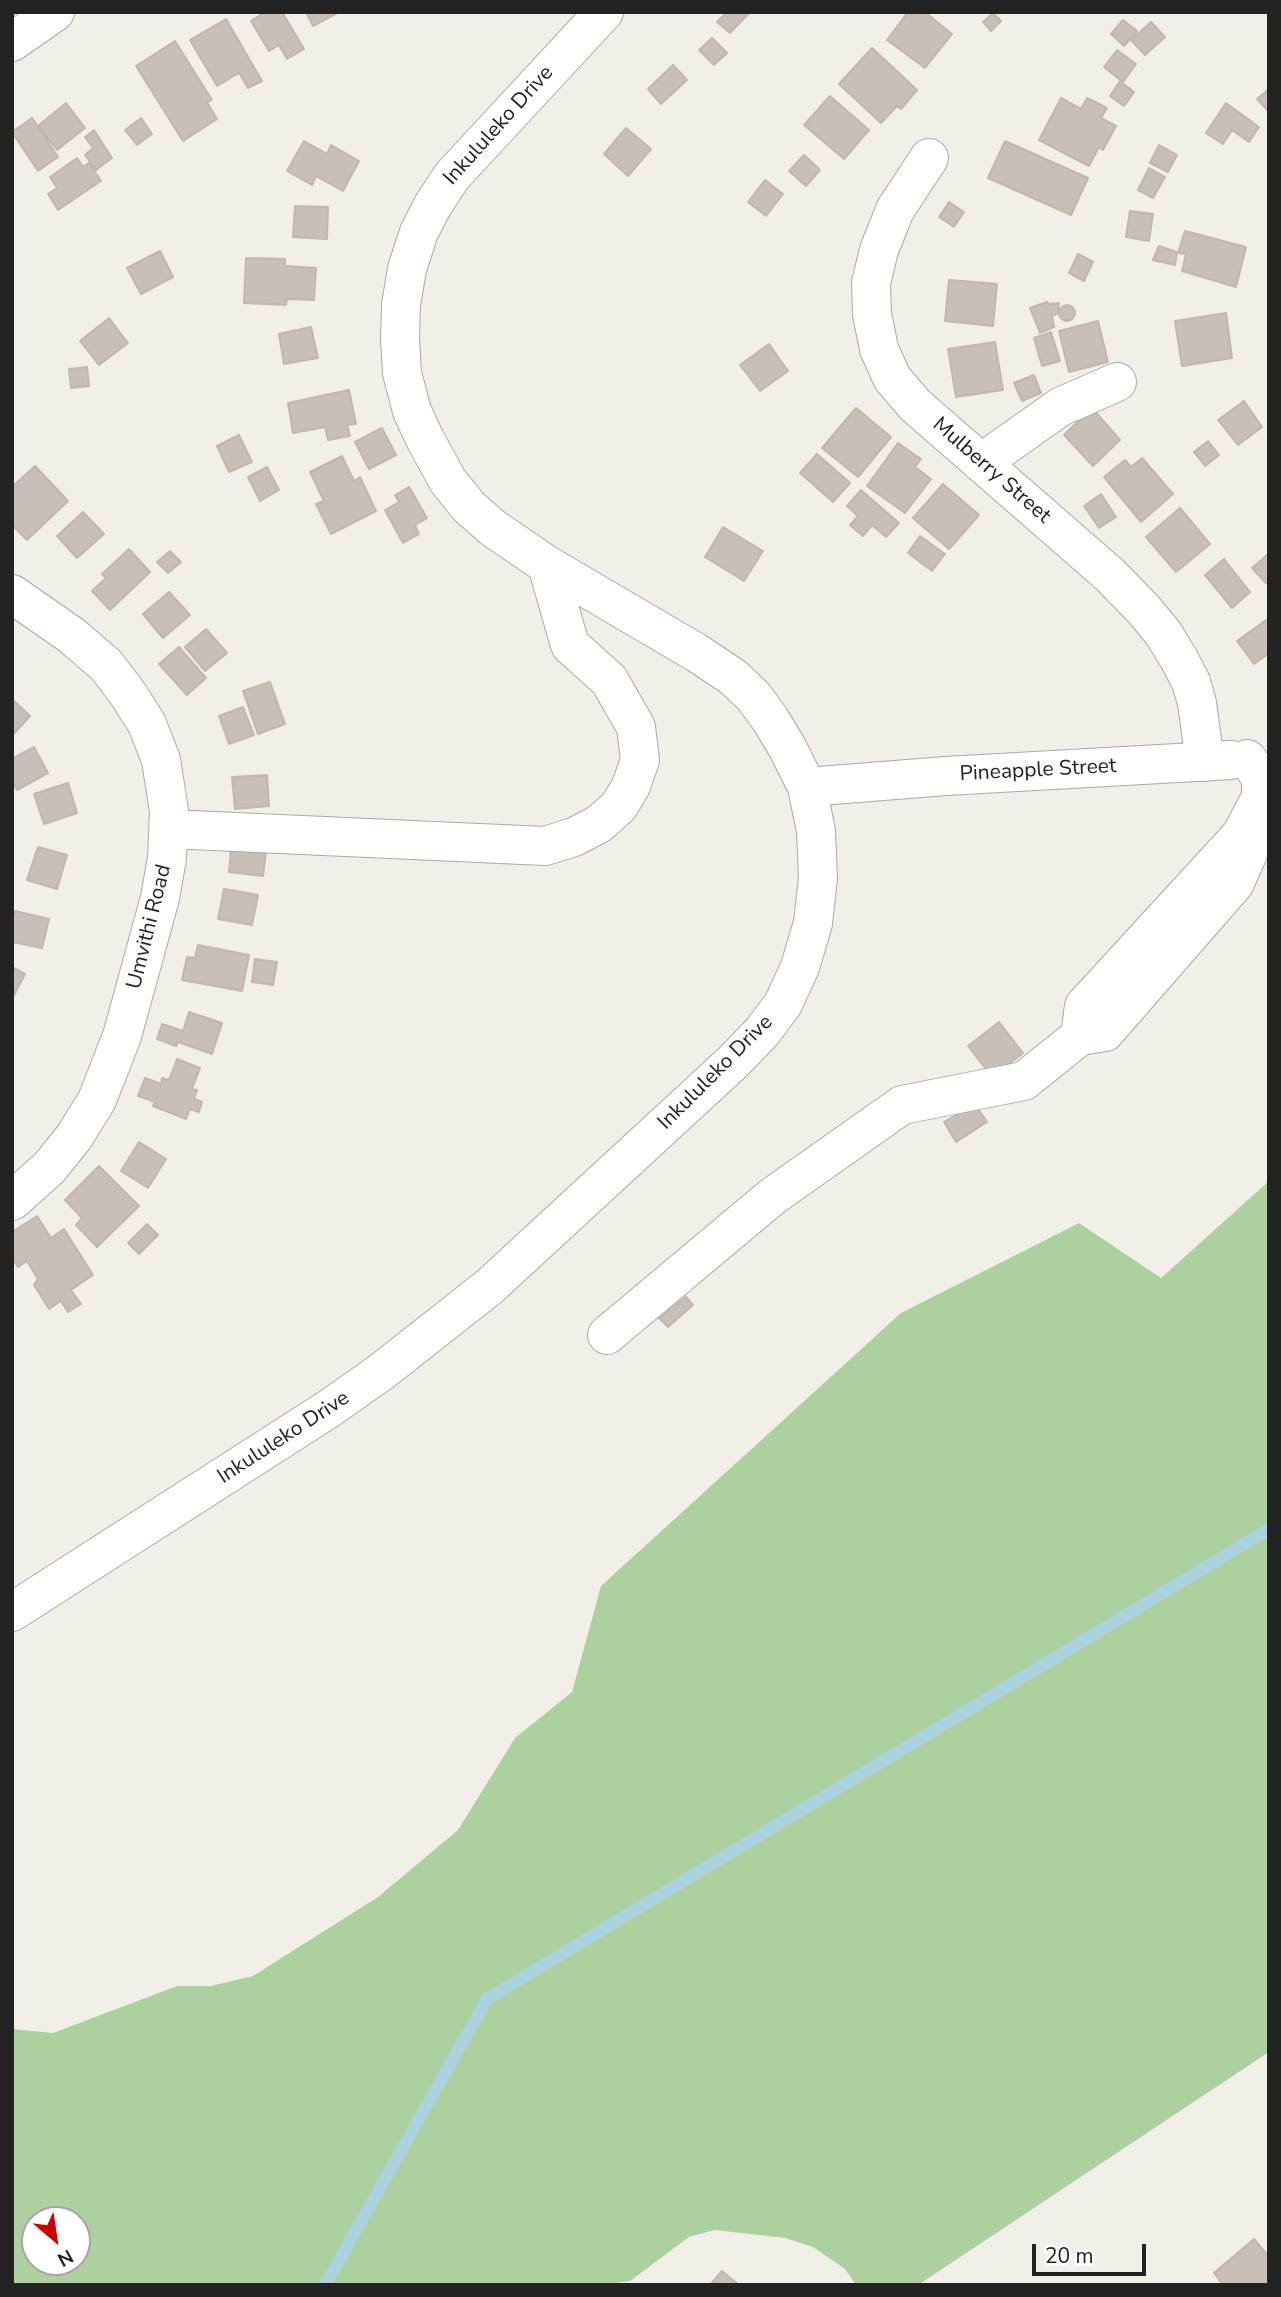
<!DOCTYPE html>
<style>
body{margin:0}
#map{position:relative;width:1281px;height:2297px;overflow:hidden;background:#f2efe9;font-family:"Nunito Sans",sans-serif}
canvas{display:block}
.frame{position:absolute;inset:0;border:14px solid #222;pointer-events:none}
.north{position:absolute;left:21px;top:2206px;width:70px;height:70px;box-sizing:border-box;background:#fff;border:2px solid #a7a7a7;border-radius:50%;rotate:151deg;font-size:19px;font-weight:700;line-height:28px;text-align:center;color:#222}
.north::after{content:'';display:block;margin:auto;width:24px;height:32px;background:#d40000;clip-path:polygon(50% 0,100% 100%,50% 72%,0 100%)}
.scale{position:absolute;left:1032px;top:2244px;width:114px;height:32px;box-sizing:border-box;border:4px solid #222;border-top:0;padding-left:9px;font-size:21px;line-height:24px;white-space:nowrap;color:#222;-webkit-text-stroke:5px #fff;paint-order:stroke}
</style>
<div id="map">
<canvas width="1281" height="2297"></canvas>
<div class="frame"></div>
<div class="north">N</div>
<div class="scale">20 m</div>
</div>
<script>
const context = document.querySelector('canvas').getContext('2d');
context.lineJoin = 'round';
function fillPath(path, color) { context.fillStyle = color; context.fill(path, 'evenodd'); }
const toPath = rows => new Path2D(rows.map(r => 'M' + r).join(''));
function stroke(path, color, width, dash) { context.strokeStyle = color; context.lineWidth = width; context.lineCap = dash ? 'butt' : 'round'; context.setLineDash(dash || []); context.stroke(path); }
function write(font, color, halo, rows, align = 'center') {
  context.font = font + ' "Nunito Sans",sans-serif'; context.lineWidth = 5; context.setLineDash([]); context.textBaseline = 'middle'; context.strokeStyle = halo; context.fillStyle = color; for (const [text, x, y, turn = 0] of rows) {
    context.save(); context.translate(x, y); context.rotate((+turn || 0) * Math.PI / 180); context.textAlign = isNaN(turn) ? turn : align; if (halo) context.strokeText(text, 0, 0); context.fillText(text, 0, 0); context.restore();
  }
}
const forest = toPath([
 [1269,1181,1269,2052,918,2285,856,2285,845,2269,813,2247,785,2238,715,2230,689,2237,630,2281,601,2285,12,2285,12,2029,53,2033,177,1986,211,1986,253,1976,378,1897,458,1830,515,1738,572,1692,601,1586,901,1313,1079,1223,1161,1278],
 [35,2220,77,2220,77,2262,35,2262]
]);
const stream = toPath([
 [325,2285,487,1999,1269,1529]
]);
const building = toPath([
 [265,12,282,12,304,49,287,59,279,45,269,51,251,21,265,12],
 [306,12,339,12,313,26,306,12],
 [727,12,750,12,730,33,717,22,727,12],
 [908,12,925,12,952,34,925,68,887,40,908,12],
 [993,13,1001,21,991,31,983,22,993,13],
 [226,19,262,81,248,88,239,73,217,86,190,40,226,19],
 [1123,20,1137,31,1124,46,1111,34,1123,20],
 [1151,22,1165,37,1145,55,1131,40,1151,22],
 [712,38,727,53,714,65,699,50,712,38],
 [175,41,212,100,207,102,217,119,183,141,136,66,175,41],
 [872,48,917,90,901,109,897,106,881,123,839,84,872,48],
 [1117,50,1136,64,1123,82,1104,67,1117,50],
 [673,65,687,80,661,104,648,89,673,65],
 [1120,81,1134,92,1124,106,1110,96,1120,81],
 [1269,89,1269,112,1257,99,1269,89],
 [830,96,869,130,844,159,804,125,830,96],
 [1061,98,1081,109,1087,98,1107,108,1101,118,1116,126,1103,150,1099,147,1089,166,1039,140,1061,98],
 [66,103,85,128,57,150,38,126,66,103],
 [1226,103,1259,127,1249,142,1232,130,1223,144,1206,133,1226,103],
 [32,118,58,157,38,171,12,132,32,118],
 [141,118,152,134,137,145,125,130,141,118],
 [626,128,651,149,628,176,604,154,626,128],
 [94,130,112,158,96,170,85,155,93,148,85,137,94,130],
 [304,141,327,154,331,145,359,161,343,191,316,176,312,185,287,171,304,141],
 [1005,141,1088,178,1071,215,988,178,1005,141],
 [1159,145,1177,155,1168,172,1150,163,1159,145],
 [804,155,820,170,806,186,789,171,804,155],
 [77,158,83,167,89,163,101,181,58,210,48,194,57,188,50,177,77,158],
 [1149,168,1165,177,1153,198,1138,190,1149,168],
 [765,180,783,194,766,216,748,202,765,180],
 [949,202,964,212,954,227,939,217,949,202],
 [295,206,328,207,327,239,293,237,295,206],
 [1130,211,1153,214,1149,241,1126,237,1130,211],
 [1185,231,1246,247,1236,287,1182,271,1186,254,1178,253,1185,231],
 [1159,246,1177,252,1175,265,1153,260,1159,246],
 [160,251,173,277,141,294,127,268,160,251],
 [1078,254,1093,262,1084,281,1069,273,1078,254],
 [246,258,285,259,285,266,316,268,314,300,287,299,286,305,244,303,246,258],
 [949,280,997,284,993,326,945,321,949,280],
 [1047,302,1049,304,1059,303,1058,313,1052,316,1054,327,1040,333,1030,308,1047,302],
 '1059 313a8 8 0 1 1 16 0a8 8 0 1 1-16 0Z',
 [1226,313,1232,358,1182,366,1175,321,1226,313],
 [109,318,128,343,99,365,80,341,109,318],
 [1098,321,1108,362,1069,372,1059,331,1098,321],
 [311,327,318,358,284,364,279,334,311,327],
 [1051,332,1060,361,1042,366,1034,338,1051,332],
 [995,342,1003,390,956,397,948,349,995,342],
 [769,344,788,371,760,391,740,365,769,344],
 [87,367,89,386,71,388,69,369,87,367],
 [1034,375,1041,393,1022,401,1014,383,1034,375],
 [349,390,356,424,347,425,350,436,328,440,325,427,293,433,288,403,349,390],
 [1244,401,1262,427,1238,445,1218,420,1244,401],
 [856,408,891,437,858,477,822,448,856,408],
 [1092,408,1120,440,1093,466,1064,435,1092,408],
 [382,428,396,455,369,469,355,442,382,428],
 [239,435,252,462,229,472,217,446,239,435],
 [1208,441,1219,455,1205,466,1194,452,1208,441],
 [898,443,921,459,915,467,931,479,905,513,867,486,898,443],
 [817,454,850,483,833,502,800,473,817,454],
 [342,456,354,481,360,477,376,511,331,534,316,504,324,501,310,472,342,456],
 [1142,458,1173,494,1141,522,1104,477,1125,460,1131,467,1142,458],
 [35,466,68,501,27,540,12,525,12,487,35,466],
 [267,467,279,490,260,501,248,477,267,467],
 [943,484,979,515,949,549,913,518,943,484],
 [409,487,427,518,415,525,419,534,403,543,385,510,399,502,395,495,409,487],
 [861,490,899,523,886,537,872,525,863,536,850,525,858,516,847,506,861,490],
 [1101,494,1116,517,1099,528,1084,506,1101,494],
 [1180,508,1210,544,1176,572,1146,537,1180,508],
 [83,512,104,534,77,558,57,536,83,512],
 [723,527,763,551,744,581,705,557,723,527],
 [920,536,945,554,932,571,908,553,920,536],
 [129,549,150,572,110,610,92,591,106,578,102,574,129,549],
 [170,551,181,562,168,573,157,562,170,551],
 [1267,555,1269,557,1269,581,1266,583,1252,568,1267,555],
 [1224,559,1250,592,1232,608,1205,575,1224,559],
 [169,592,190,615,163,638,143,614,169,592],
 [1269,618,1269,653,1254,664,1237,641,1269,618],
 [206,629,227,653,205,671,185,647,206,629],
 [179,647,206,678,187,695,159,664,179,647],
 [270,682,285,724,258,734,243,691,270,682],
 [12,699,30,716,12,736,12,699],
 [243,707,254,735,229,744,219,716,243,707],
 [34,747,48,773,17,790,12,781,12,759,34,747],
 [267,775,269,806,235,809,232,777,267,775],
 [68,783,77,813,44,824,34,794,68,783],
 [232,840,267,844,263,876,229,872,232,840],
 [38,847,67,855,57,889,27,880,38,847],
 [224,889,258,895,252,925,218,919,224,889],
 [15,911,49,919,42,948,12,942,12,922,15,911],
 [198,945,249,955,242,991,182,980,187,957,195,958,198,945],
 [255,959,277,962,273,985,252,982,255,959],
 [12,967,25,974,12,999,12,967],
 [189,1012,222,1023,212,1054,178,1042,176,1046,157,1039,162,1024,183,1031,189,1012],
 [999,1022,1023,1053,992,1077,968,1046,999,1022],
 [177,1059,200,1068,192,1089,197,1090,194,1099,202,1102,199,1112,190,1109,186,1119,153,1106,155,1102,138,1096,145,1078,161,1084,162,1078,169,1080,177,1059],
 [975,1104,987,1122,956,1142,944,1122,975,1104],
 [139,1142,166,1159,148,1188,121,1171,139,1142],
 [99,1166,139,1206,97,1247,76,1225,82,1218,65,1200,99,1166],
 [37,1216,51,1238,64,1229,93,1275,71,1290,81,1304,68,1312,61,1301,49,1309,34,1285,38,1279,27,1261,18,1267,12,1258,12,1232,37,1216],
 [147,1224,158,1235,139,1254,128,1243,147,1224],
 [686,1297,693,1305,668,1327,659,1318,686,1297],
 [1254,2239,1269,2257,1269,2285,1223,2285,1214,2273,1254,2239],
 [722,2271,739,2285,710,2285,722,2271]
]);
const minor = toPath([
 [12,42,55,12],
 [929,158,895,210,879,250,871,283,872,314,879,349,892,378,915,405,1110,575,1144,610,1163,633,1179,659,1191,682,1197,703,1205,762],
 [981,463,1060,407,1117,382],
 [12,594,71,635,106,665,128,694,147,724,161,760,169,811,167,858,160,898,122,1036,97,1100,74,1137,50,1167,12,1201],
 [1247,759,1261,777,1261,797,1266,812,1235,883,1105,1032,1080,1036,1084,1006,1241,835,1261,797],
 [807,787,946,776,1231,760],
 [169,829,545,846,574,837,599,824,619,806,631,786,640,760,636,727,609,680,570,645,547,565],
 [607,1335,773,1196,902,1105,1024,1081,1080,1036],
 [12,1612,330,1408,381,1372,489,1287,733,1062,762,1032,783,1004,800,967,813,923,818,878,816,831,807,787,787,747,770,719,754,697,733,677,697,653,547,565,493,528,469,507,448,481,425,439,412,411,402,373,400,339,401,305,407,269,419,232,433,205,452,176,604,12]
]);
const streetNames = [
 ["Inkululeko Drive",499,126,-48],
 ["Mulberry Street",991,471,41],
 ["Pineapple Street",1038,771,-3],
 ["Umvithi Road",150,927,-76],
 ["Inkululeko Drive",716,1073,-45],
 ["Inkululeko Drive",284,1438,-33]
];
fillPath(forest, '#add19e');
stroke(stream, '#aad3df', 12);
fillPath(building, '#c7bfb8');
stroke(building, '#c4b6ab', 2);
stroke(minor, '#a9a9a9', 40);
stroke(minor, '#fff', 38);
write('21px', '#222', '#fff', streetNames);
</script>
